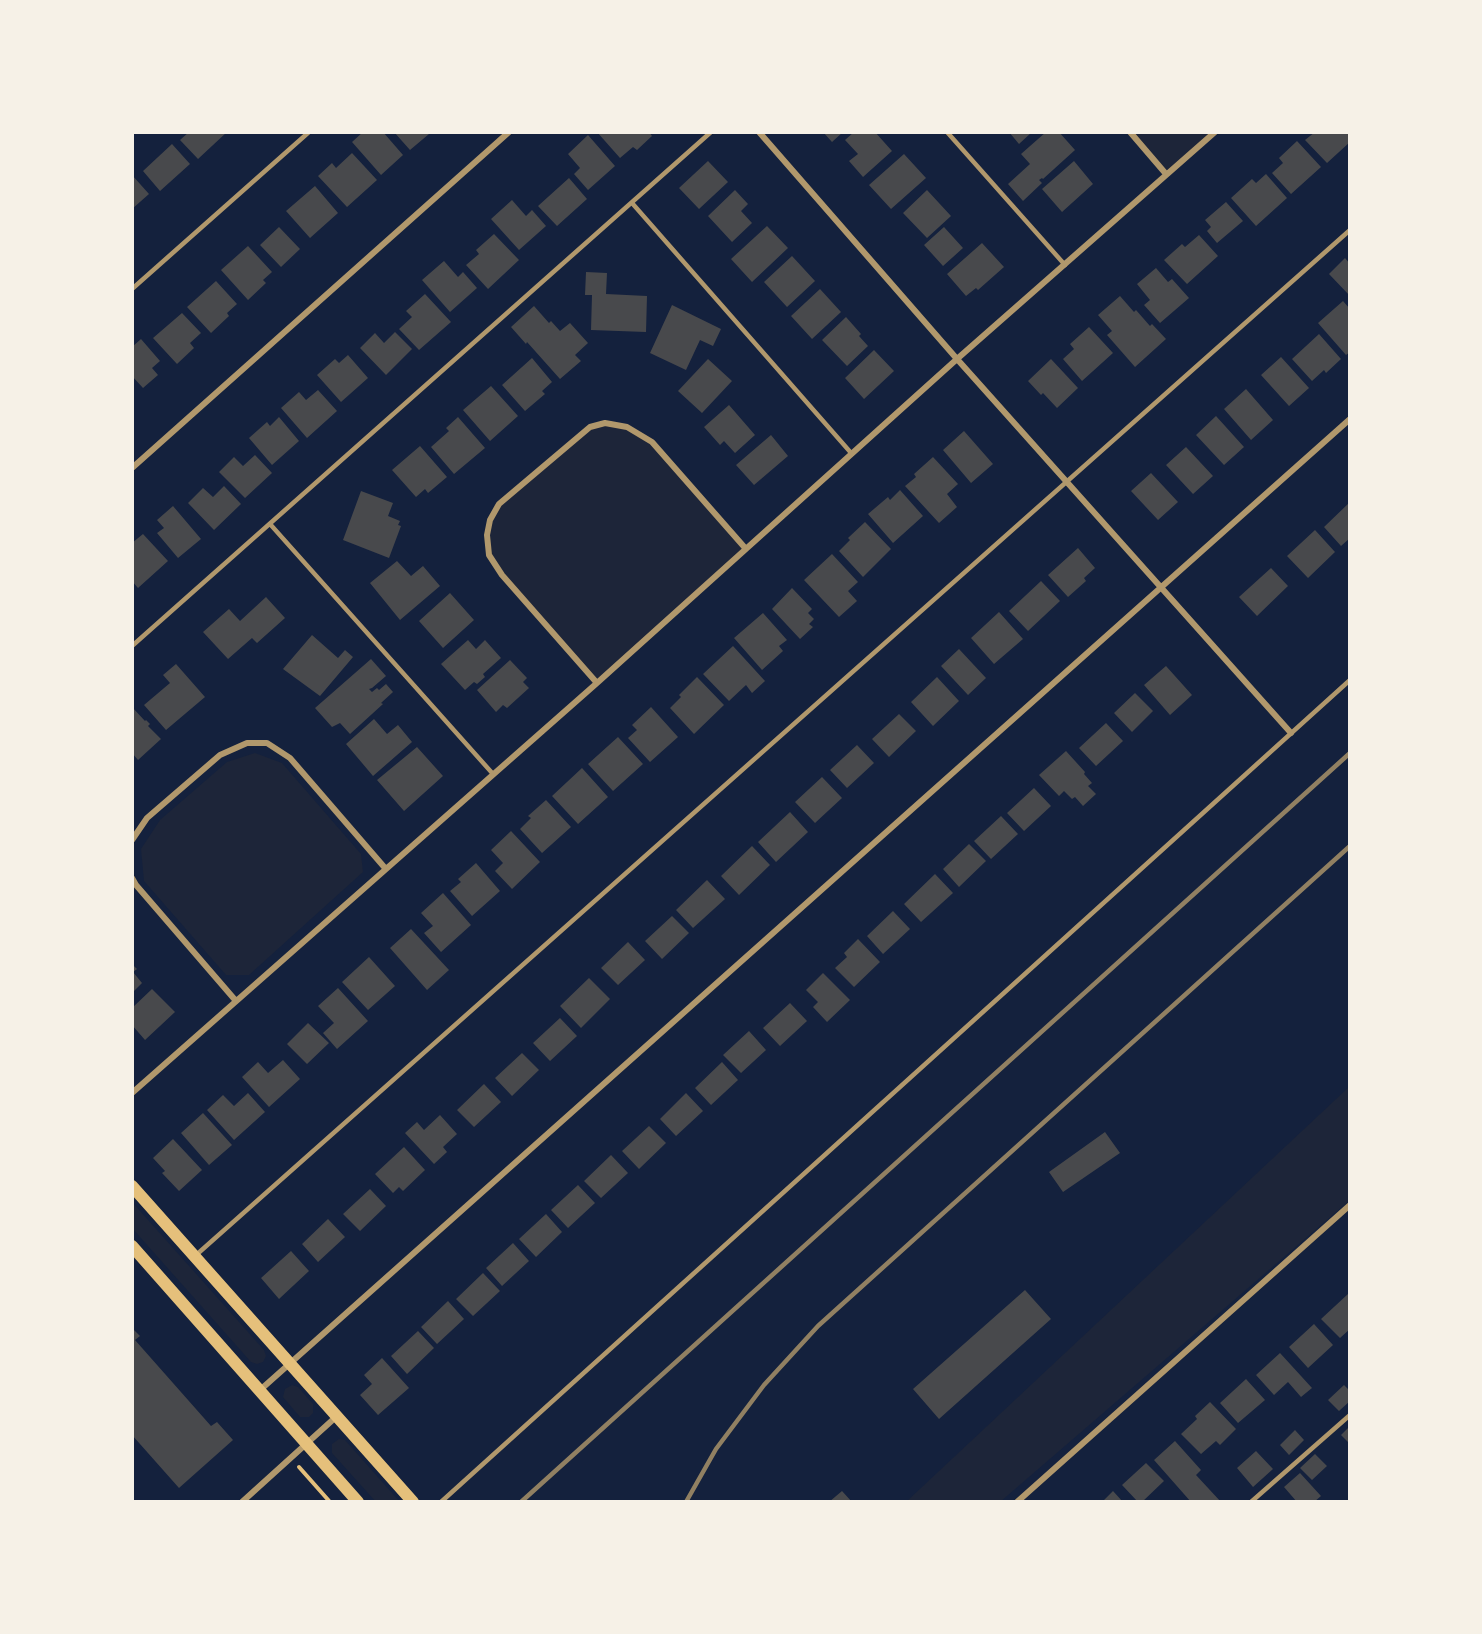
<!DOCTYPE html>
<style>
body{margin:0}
#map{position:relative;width:1482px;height:1634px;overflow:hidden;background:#14213d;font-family:"PT Sans",sans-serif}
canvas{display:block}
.frame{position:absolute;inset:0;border:134px solid #f6f1e7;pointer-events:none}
</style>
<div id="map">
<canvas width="1482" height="1634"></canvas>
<div class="frame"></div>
</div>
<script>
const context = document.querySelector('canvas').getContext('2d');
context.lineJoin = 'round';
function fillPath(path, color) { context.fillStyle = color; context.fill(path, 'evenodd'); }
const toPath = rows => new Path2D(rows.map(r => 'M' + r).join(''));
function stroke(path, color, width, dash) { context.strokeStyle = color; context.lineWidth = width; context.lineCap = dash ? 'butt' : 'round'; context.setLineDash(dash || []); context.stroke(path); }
const green = toPath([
 [1130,132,1215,132,1166,174],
 [605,423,627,427,652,442,746,549,597,683,502,575,489,555,490,520,499,504,590,427],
 [255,753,282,763,361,854,363,872,249,975,226,975,144,881,141,849,160,820,227,762],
 [1350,1086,1350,1200,1000,1502,906,1502],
 [132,1202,264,1350,266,1356,263,1362,257,1364,251,1362,132,1228],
 [292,1385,298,1387,313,1404,313,1413,309,1417,300,1417,283,1397,285,1389],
 [339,1439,345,1440,400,1502,376,1502,332,1453,332,1444]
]);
const building = toPath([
 [189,132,227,132,198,159,180,140],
 [363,132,383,132,403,155,381,175,352,142],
 [394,132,428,132,429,134,410,150],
 [597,132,649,132,652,136,637,150,633,147,620,158],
 [823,132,843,132,832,142],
 [854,132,875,132,892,151,863,177,849,161,858,154,845,140],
 [1009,132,1032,132,1019,144],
 [1046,132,1059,132,1075,150,1043,179,1042,178,1039,180,1042,183,1023,201,1008,184,1030,164,1021,154],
 [1315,132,1350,132,1350,142,1327,163,1305,140],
 [588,135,615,166,588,190,574,174,580,168,568,154],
 [1297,141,1321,167,1291,194,1272,173,1283,163,1279,158],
 [172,144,190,164,160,191,143,171],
 [352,153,377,180,347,207,318,176,332,163,336,168],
 [904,154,926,178,891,209,869,185],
 [708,161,728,182,699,209,679,188],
 [1074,161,1093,184,1062,212,1042,189],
 [1266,174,1287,198,1256,226,1231,198,1252,179,1256,183],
 [132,175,149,194,132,209],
 [569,178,587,199,557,226,538,206],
 [315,186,338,213,310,238,286,211],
 [735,190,748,204,741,211,752,223,732,242,708,216],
 [927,190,951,216,927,238,903,213],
 [512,200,526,216,532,210,546,226,519,250,491,219],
 [1226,202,1243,221,1217,243,1207,231,1211,227,1205,220],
 [767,226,788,248,752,282,731,259],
 [279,227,300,249,281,267,260,245],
 [944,227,963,248,943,266,924,245],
 [494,234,519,260,488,289,466,265,479,254,476,250],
 [1199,235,1218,256,1187,284,1164,260,1182,244,1185,247],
 [982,243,1004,267,978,290,976,288,966,296,947,274],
 [248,246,272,272,263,280,266,283,248,300,221,270],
 [792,256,815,281,787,307,764,282],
 [1345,258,1350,264,1350,296,1329,274],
 [444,261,458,277,463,272,477,288,450,312,422,280],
 [1156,268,1168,282,1172,279,1189,298,1160,323,1144,305,1150,300,1137,284],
 [586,272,607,273,606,294,647,296,646,332,591,330,592,295,585,295],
 [216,281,237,304,227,313,229,316,211,333,187,307],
 [820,289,841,312,812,339,791,316],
 [425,294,451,322,419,350,399,329,412,317,406,311],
 [1120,296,1134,312,1136,310,1150,326,1152,324,1166,339,1135,367,1107,335,1112,331,1098,315],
 [1343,301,1350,309,1350,352,1346,355,1318,323],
 [672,305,721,329,713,346,700,340,686,370,650,353],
 [534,306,549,323,551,321,560,331,570,323,588,343,575,355,581,361,560,379,527,342,526,344,511,327],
 [182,313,201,333,190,343,194,348,177,364,153,338],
 [846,317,861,334,859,336,868,346,847,366,822,340],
 [1089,327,1113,353,1082,381,1063,359,1074,349,1070,344],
 [395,332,412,349,386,375,360,348,375,333,384,343],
 [1319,334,1341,359,1326,373,1324,370,1312,381,1292,359],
 [141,339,160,361,152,368,158,375,143,388,132,376,132,347],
 [874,350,894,371,864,399,845,378],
 [348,355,368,378,341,402,317,375,335,359,339,363],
 [1281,357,1309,388,1289,406,1261,375],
 [532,358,552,382,542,391,545,394,525,411,502,385],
 [708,359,732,381,702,413,678,391],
 [1051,359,1078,388,1057,408,1043,393,1041,395,1028,381],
 [491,386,518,416,490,441,463,410],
 [1246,389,1273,420,1251,440,1224,409],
 [318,390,337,411,307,438,281,408,299,392,306,400],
 [729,405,755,435,735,453,724,441,720,445,704,427],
 [1216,416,1244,447,1224,465,1196,435],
 [279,417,299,441,272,465,249,438,267,422,270,426],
 [458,417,485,448,454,474,431,447,449,431,446,428],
 [964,431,993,464,971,483,943,450],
 [771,435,788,456,754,485,736,465],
 [420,446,447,477,428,493,425,489,416,497,392,470],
 [1186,447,1213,476,1193,494,1166,465],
 [255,455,272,473,245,498,219,472,234,457,243,466],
 [933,457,958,484,947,494,957,507,939,523,905,486,916,477,914,474],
 [1151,473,1178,502,1158,520,1131,491],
 [224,486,241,504,214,530,188,503,203,488,213,497],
 [900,490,923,516,893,543,868,514,888,497,890,500],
 [361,491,393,503,388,516,400,521,398,525,401,526,389,558,343,540],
 [1350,502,1350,538,1341,546,1324,527],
 [173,506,201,539,178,558,157,533,164,528,157,520],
 [865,522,891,549,863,577,839,551,850,540,848,538],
 [1315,530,1335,552,1308,578,1287,556],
 [143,534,168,561,138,588,132,581,132,543],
 [1078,548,1095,568,1084,578,1086,581,1068,597,1048,575],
 [832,554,858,582,848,591,857,601,839,617,804,580],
 [397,561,411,576,423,566,440,586,400,620,370,583],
 [1271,568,1288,586,1257,616,1239,597],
 [1041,581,1060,601,1028,631,1009,611],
 [792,588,812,609,808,613,814,619,809,624,813,627,800,639,772,609],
 [450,593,474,620,443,648,419,621],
 [266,597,285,618,257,643,252,638,228,659,203,632,229,609,240,621],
 [999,612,1023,639,994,664,971,638],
 [763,613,787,640,779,646,783,651,762,670,734,638],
 [312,635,338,658,345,650,353,657,320,696,283,669],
 [468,640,476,649,485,640,501,658,483,674,485,677,477,684,474,682,465,690,441,664],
 [733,646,765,681,752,693,746,685,729,701,703,674],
 [959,649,986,678,968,695,941,666],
 [371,659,386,676,372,688,369,689,372,692,377,688,379,690,386,684,393,692,381,703,383,704,350,734,340,723,332,727,315,708],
 [510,660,527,678,523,682,529,688,507,708,503,705,496,712,477,690],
 [176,664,205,697,166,730,144,705,170,683,163,675],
 [1166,666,1192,695,1170,715,1144,685],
 [697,677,724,705,694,734,670,708,681,697,679,695],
 [937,677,959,701,933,726,911,702],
 [1135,693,1153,711,1132,732,1114,713],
 [132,707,145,721,146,720,150,724,148,726,161,739,138,760,132,753],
 [651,707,678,737,650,762,628,738,637,730,632,725],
 [899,714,916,731,889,757,872,739],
 [374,719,387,734,398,725,412,742,373,776,346,744],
 [1106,723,1123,741,1096,766,1079,748],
 [618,737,643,764,613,791,588,764],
 [857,745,874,763,847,788,830,770],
 [417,747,443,776,404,811,377,780],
 [1066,751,1085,772,1084,774,1092,783,1088,786,1096,794,1083,806,1075,797,1072,799,1064,791,1059,796,1039,775],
 [582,768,608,797,578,824,552,796],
 [822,777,842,798,815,823,795,802],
 [1034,788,1051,806,1024,831,1007,813],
 [546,800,571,827,542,853,520,829,531,818,528,816],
 [790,812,808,832,776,862,758,842],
 [1001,816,1018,834,991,859,974,841],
 [511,831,540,862,512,889,495,871,503,863,491,850],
 [969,844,986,861,959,887,943,869],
 [752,846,770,865,739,895,721,876],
 [476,863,500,891,472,916,450,891,461,882,458,879],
 [935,874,953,893,921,922,904,904],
 [707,880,725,899,693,928,676,910],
 [443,893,471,925,441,952,424,933,433,926,421,913],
 [893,911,910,929,883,954,867,936],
 [672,916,689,933,662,959,645,941],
 [411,929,449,970,427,990,390,948],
 [858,939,880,962,854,987,835,968,847,957,844,953],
 [628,942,645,960,618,985,601,968],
 [369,957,395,986,368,1010,342,982],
 [132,964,137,969,133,972,142,983,132,993],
 [823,973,850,1000,827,1022,813,1007,818,1002,806,990],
 [589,978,610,999,581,1028,560,1006],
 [338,988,368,1021,337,1049,323,1033,334,1023,318,1006],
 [152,989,175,1012,145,1040,132,1025,132,1008],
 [790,1003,807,1021,780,1046,763,1028],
 [560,1018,577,1036,550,1061,533,1043],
 [308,1023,329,1043,307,1064,287,1044],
 [749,1031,766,1050,741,1073,723,1055],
 [522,1053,539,1070,512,1096,495,1078],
 [283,1060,300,1079,269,1107,242,1077,258,1062,268,1073],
 [722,1062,738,1080,711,1105,695,1088],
 [484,1084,501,1102,474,1127,457,1110],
 [248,1093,265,1112,234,1140,207,1110,223,1095,234,1106],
 [686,1093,703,1111,676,1136,660,1119],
 [203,1113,232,1145,209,1165,181,1133],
 [440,1115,457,1134,443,1147,447,1152,434,1164,405,1133,417,1122,424,1130],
 [649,1126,666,1143,639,1169,622,1151],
 [1105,1132,1120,1153,1063,1192,1049,1172],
 [173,1139,202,1170,179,1191,162,1173,165,1171,153,1158],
 [404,1147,425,1170,403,1191,399,1187,393,1193,375,1174],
 [611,1155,628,1173,601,1198,584,1181],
 [578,1185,595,1203,568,1228,551,1210],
 [370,1189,386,1206,360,1231,343,1214],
 [546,1214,562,1232,536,1257,519,1239],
 [328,1219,345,1237,318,1262,302,1244],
 [513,1243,529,1261,502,1286,486,1268],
 [291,1251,309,1271,279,1299,261,1278],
 [483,1273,500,1291,473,1316,456,1299],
 [1025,1290,1051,1319,939,1419,913,1389],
 [1348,1294,1350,1296,1350,1329,1340,1338,1321,1319],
 [448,1301,464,1319,437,1344,421,1327],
 [1314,1324,1333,1345,1308,1368,1289,1347],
 [132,1328,140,1336,135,1340,211,1426,217,1422,233,1440,179,1488,132,1435],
 [418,1331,434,1348,407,1374,391,1356],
 [1280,1353,1312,1388,1301,1397,1288,1382,1274,1395,1256,1375],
 [382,1358,409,1388,378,1415,360,1395,372,1384,364,1375],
 [1246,1379,1265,1400,1238,1423,1220,1403],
 [1344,1385,1350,1391,1350,1401,1339,1411,1328,1400],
 [1210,1402,1236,1429,1220,1445,1216,1441,1201,1454,1181,1434,1197,1419,1195,1416],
 [1350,1426,1350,1444,1341,1435],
 [1295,1430,1304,1440,1289,1455,1280,1445],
 [1175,1441,1201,1470,1196,1475,1221,1502,1191,1502,1154,1460],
 [1256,1451,1273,1469,1253,1487,1237,1468],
 [1315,1454,1327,1466,1312,1480,1300,1468],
 [1146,1463,1164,1481,1142,1502,1138,1502,1122,1485],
 [1300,1473,1321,1496,1314,1502,1305,1500,1297,1502,1284,1487],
 [842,1491,852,1502,829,1502],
 [1113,1491,1123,1502,1102,1502]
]);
const path = toPath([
 [299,1467,330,1502]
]);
const service = toPath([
 [947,132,1065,265],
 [632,203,852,454],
 [132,289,309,132],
 [270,524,493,774],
 [132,646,711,132],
 [195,1256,1350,230],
 [441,1502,1350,680],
 [1251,1502,1350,1415]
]);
const minor = toPath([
 [759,132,957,359,1291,733],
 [1130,132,1166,174],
 [132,468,509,132],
 [597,683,502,575,489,555,487,535,490,520,499,504,590,427,605,423,627,427,652,442,746,549],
 [132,840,147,818,220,755,247,743,267,743,290,758,385,868],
 [132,878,136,885,236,1001],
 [132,1093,597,683,957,359,1215,132],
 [259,1391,1350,419],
 [242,1502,337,1416],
 [1017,1502,1350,1205]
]);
const secondary = toPath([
 [132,1186,413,1502],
 [132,1246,358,1502]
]);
const rail = toPath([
 [521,1502,1350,753],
 [686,1502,716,1449,764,1385,818,1326,1350,846]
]);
fillPath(green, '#1d2539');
fillPath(building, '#48494c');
stroke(path, '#e5c07b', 4);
stroke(service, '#b1986c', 4.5);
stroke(minor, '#b1986c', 6);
stroke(secondary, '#e5c07b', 12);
stroke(rail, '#918062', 4.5);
</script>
